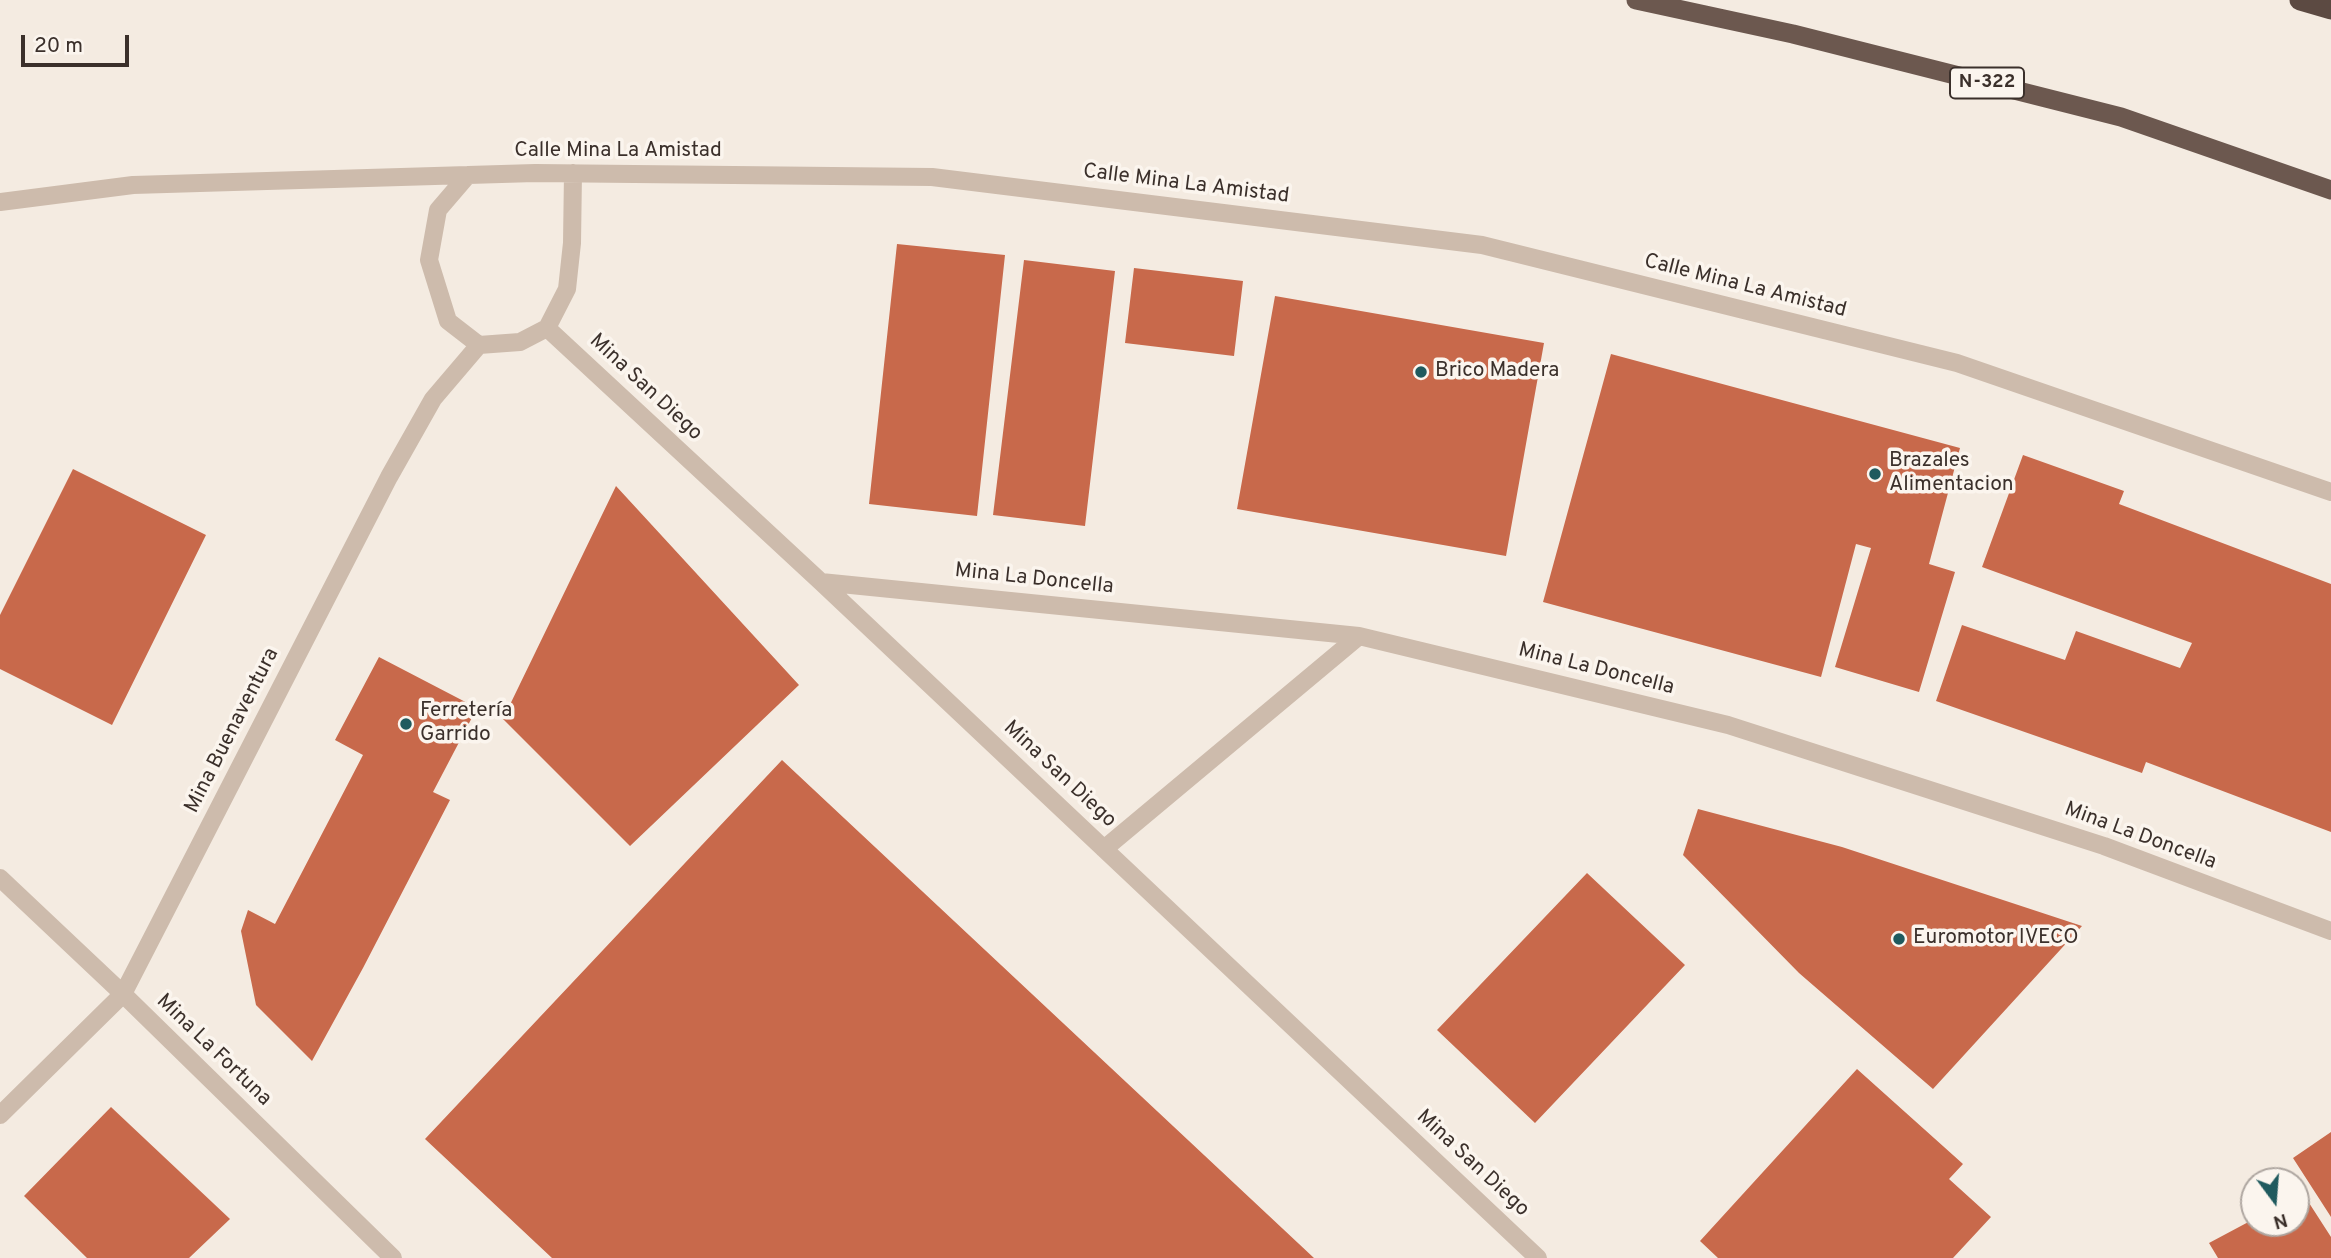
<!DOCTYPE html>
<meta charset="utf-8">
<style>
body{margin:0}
#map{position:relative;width:2331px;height:1258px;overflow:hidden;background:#f4ebe1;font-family:Overpass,sans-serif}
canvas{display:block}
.north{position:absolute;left:2240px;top:1167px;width:70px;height:70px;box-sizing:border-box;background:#fbf5ee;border:2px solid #aea6a0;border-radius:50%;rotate:164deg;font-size:19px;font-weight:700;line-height:28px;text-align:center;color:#3b302b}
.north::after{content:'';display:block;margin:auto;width:24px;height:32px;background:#1f5a5e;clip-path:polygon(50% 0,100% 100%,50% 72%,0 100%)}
.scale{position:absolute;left:21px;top:35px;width:108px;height:32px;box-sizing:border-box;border:4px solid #3b302b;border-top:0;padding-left:9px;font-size:21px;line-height:24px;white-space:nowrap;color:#3b302b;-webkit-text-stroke:5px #fbf5ee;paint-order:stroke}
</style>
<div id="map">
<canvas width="2331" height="1258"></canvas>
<div class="north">N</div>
<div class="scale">20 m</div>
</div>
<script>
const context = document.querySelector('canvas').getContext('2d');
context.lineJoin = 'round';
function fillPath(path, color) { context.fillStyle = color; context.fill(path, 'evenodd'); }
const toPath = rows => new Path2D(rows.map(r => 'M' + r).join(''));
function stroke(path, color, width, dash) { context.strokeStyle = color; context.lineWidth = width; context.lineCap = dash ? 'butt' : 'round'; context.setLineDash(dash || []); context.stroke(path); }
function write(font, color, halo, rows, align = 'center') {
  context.font = font + ' Overpass,sans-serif'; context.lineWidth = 7; context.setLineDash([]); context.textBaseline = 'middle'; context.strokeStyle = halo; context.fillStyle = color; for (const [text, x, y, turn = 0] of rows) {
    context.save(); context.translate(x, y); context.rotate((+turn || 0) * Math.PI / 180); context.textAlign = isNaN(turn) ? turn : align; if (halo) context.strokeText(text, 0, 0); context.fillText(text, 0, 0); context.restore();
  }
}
const building = toPath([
 [897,244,1005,255,977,516,869,504],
 [1024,260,1115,271,1085,526,993,515],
 [1134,268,1243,281,1234,356,1125,343],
 [1275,296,1544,343,1506,556,1237,509],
 [1611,354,1960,448,1929,564,1955,572,1919,692,1835,667,1871,548,1856,544,1821,677,1543,602],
 [2023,455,2124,491,2119,504,2331,584,2331,832,2146,762,2142,773,1936,701,1962,625,2065,660,2076,631,2180,668,2192,643,1982,567],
 [73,469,206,535,112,725,0,669,0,615],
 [616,486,799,685,630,846,503,719],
 [379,657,477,708,433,792,450,800,363,968,312,1061,256,1005,241,931,248,910,275,924,363,755,335,740],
 [782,760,1314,1258,552,1258,425,1139],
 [1698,809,1842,847,2082,926,1933,1089,1799,973,1683,855],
 [1587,873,1685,965,1535,1123,1437,1030],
 [1857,1069,1963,1164,1949,1179,1991,1217,1953,1258,1718,1258,1700,1241],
 [111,1107,230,1219,189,1258,87,1258,24,1196],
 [2331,1132,2331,1217,2293,1158],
 [2302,1192,2331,1237,2331,1258,2218,1258,2209,1243,2254,1219,2254,1223,2296,1223,2296,1195]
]);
const minor = toPath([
 [468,175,438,210,429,260,448,321,479,345,520,342,547,328,567,289,572,243,573,173],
 [0,202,133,185,535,173,932,177,1482,245,1957,363,2331,492],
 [547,328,821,582,1538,1258],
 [821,582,1359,636,1728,725,2104,846,2331,931],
 [1104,849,1359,636],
 [0,878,123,994,393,1258],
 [0,1115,123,994,389,477,433,399,479,345]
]);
const trunk = toPath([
 [1636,0,1793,34,2121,117,2331,190]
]);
const motorway = toPath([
 [2300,0,2331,9]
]);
const markers = [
 [1421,372,7,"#1f5a5e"],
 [1875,474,7,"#1f5a5e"],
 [406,724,7,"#1f5a5e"],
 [1899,939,7,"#1f5a5e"]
];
const shields = [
 [1987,83,74]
];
const shieldNames = [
 ["N-322",1987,83]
];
const streetNames = [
 ["Calle Mina La Amistad",618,152],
 ["Calle Mina La Amistad",1186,185,7],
 ["Calle Mina La Amistad",1745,287,14],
 ["Mina San Diego",645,388,43],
 ["Mina La Doncella",1034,580,6],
 ["Mina La Doncella",1596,670,14],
 ["Mina Buenaventura",233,731,-63],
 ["Mina San Diego",1059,775,43],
 ["Mina La Doncella",2140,837,20],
 ["Mina La Fortuna",213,1051,44],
 ["Mina San Diego",1472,1164,43]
];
const poiNames = [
 ["Brico Madera",1435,372],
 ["Brazales",1889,462],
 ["Alimentacion",1889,486],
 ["Ferretería",420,712],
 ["Garrido",420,736],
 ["Euromotor IVECO",1913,939]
];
fillPath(building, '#c8694b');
stroke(minor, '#cdbbac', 18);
stroke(trunk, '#6c584f', 19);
stroke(motorway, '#5c4a42', 21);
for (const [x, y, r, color] of markers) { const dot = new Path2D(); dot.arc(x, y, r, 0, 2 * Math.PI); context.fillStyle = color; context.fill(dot); stroke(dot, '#fbf5ee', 2.5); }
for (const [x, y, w] of shields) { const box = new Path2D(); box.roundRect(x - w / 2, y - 15.5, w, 31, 5); context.fillStyle = '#fbf5ee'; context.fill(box); stroke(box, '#3b302b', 2); }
write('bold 19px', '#3b302b', null, shieldNames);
write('21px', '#3b302b', '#fbf5ee', streetNames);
write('21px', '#3b302b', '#fbf5ee', poiNames, 'left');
</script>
